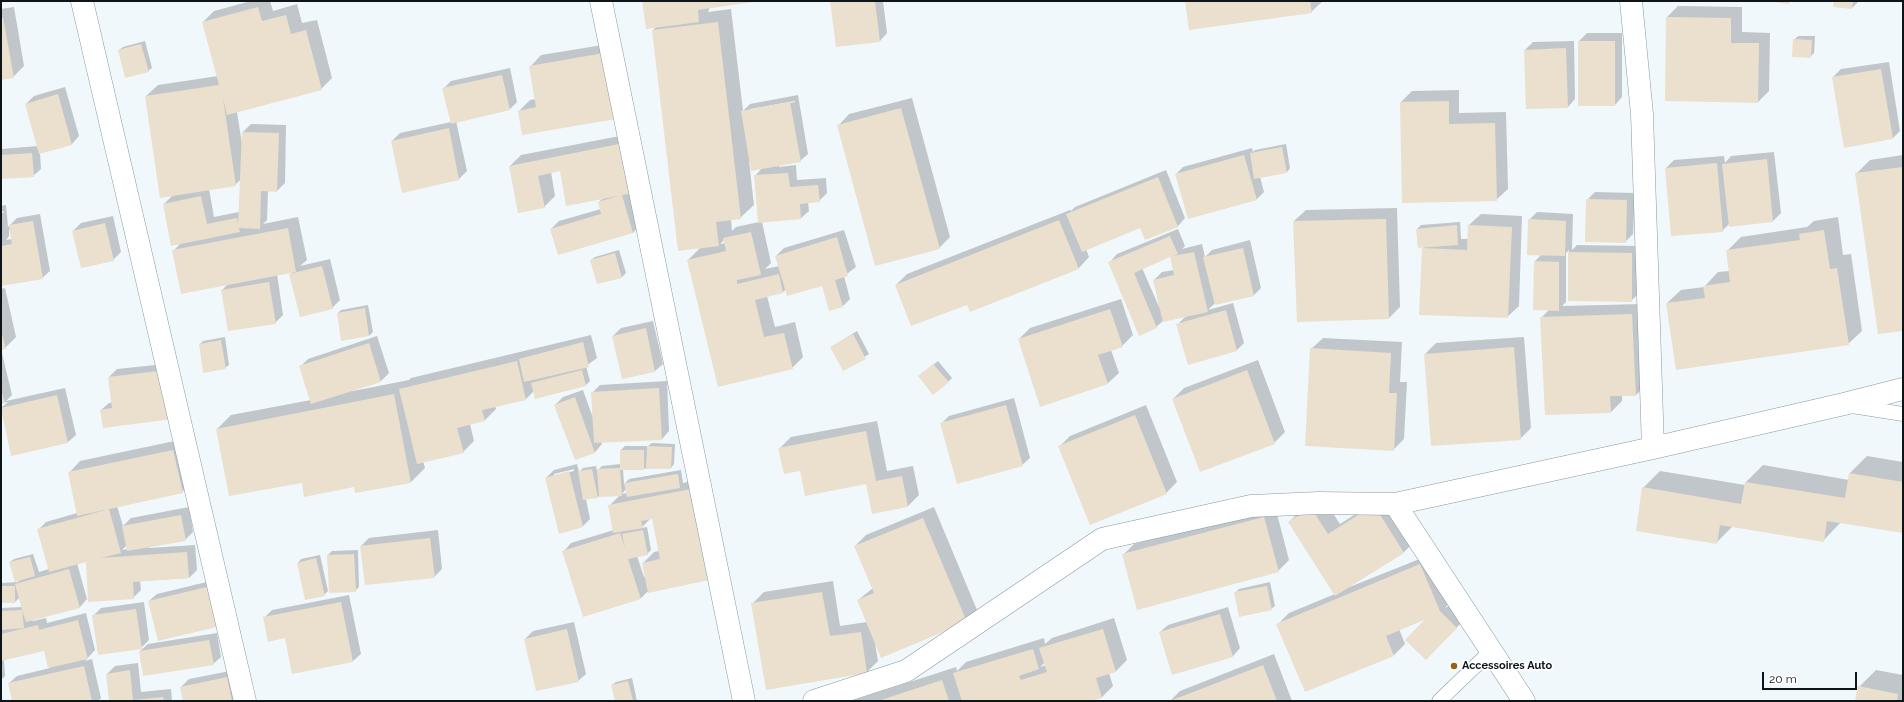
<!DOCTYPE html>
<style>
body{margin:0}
#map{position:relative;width:1904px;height:702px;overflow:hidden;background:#f0f8fc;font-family:Raleway,sans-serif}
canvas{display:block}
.frame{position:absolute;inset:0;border:2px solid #0e1519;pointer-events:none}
.scale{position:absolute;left:1762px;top:672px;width:95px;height:18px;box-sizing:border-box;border:2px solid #0e1519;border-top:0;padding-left:5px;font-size:12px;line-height:14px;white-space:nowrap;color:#0e1519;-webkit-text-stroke:3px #fff;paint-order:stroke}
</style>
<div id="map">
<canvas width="1904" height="702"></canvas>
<div class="frame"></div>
<div class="scale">20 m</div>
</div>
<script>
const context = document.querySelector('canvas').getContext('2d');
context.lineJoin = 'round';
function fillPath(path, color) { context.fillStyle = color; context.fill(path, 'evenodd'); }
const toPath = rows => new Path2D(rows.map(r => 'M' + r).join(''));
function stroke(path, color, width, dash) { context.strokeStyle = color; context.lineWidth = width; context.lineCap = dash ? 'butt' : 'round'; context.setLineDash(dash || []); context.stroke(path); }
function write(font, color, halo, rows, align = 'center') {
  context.font = font + ' Raleway,sans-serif'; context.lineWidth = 3.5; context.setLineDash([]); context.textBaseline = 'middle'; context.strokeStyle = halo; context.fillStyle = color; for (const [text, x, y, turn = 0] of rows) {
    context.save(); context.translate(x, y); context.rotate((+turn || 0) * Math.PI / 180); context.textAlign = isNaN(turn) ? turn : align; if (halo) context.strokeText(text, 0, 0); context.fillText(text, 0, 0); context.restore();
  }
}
const shadow = toPath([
 [251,1,270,1,273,11,297,4,302,23,317,20,332,78,321,89,237,112,242,144,243,132,251,124,286,125,285,183,277,191,268,190,267,220,263,224,298,217,307,260,300,266,330,259,340,300,332,308,290,275,293,271,277,274,283,315,275,323,222,290,228,284,173,251,181,243,164,204,173,195,146,96,158,85,218,76,203,22,214,11],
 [241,179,239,212,214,217,209,189,235,185],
 [643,1,752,1,710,7,708,12,731,9,743,111,750,104,798,95,808,154,800,161,779,165,779,167,796,165,797,180,826,178,827,193,819,201,808,202,809,211,801,218,762,222,771,263,765,269,779,266,776,256,784,248,844,230,856,267,844,276,850,299,843,306,822,284,786,289,783,292,767,296,775,327,795,322,803,357,792,368,688,260,701,247,653,30,657,26],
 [795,101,795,102,750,111,750,109],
 [749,161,762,168,755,176,759,222,736,227,732,231,731,219,740,218,754,205],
 [725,239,726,243,720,244],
 [831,1,883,1,887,33,880,41],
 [1186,1,1323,1,1311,12],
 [1835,1,1859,1,1852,8],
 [1678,6,1742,7,1742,32,1770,33,1769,91,1758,102,1667,17],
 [14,7,24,66,13,77,1,79,1,9],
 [1587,33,1622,33,1622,97,1615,105,1579,41],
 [1798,36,1815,36,1814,53,1810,57,1794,40],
 [145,41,152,68,148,71,119,50,123,47],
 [1574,41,1575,99,1568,107,1525,50,1533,42],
 [615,43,615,118,519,111,530,100,536,99,530,67,541,55],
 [1889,62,1900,131,1893,138,1833,77,1841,69],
 [510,68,517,102,510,109,456,121,467,171,459,179,403,191,392,141,400,133,451,122,444,88,451,81],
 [65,87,79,136,72,144,40,153,41,169,33,176,1,178,1,149,38,146,26,104,34,96],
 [1459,90,1459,113,1506,112,1508,189,1496,200,1401,102,1412,91],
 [912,98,950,237,939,248,838,126,849,114],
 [630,134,640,225,633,233,551,229,559,221,601,209,599,202,603,198,560,170,551,172,555,196,544,207,510,166,521,155],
 [1286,144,1290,168,1287,172,1260,177,1264,192,1256,200,1176,174,1183,167,1252,148,1253,152,1255,150],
 [1774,152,1781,213,1773,221,1729,224,1722,231,1666,168,1674,160,1724,156,1725,163,1731,156],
 [1903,155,1903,330,1856,174,1870,160],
 [1166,170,1185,218,1178,226,1146,239,1141,226,1086,249,1089,257,1078,269,967,304,896,285,907,274,1070,210,1071,211,1075,207],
 [1595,192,1635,193,1633,234,1625,242,1587,200],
 [6,205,8,227,17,218,40,214,50,271,42,278,1,285,1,213,4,213,3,211,1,211,1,206],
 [9,230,11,230,12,239,6,240,9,236],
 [1397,208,1400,307,1389,318,1294,221,1306,210],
 [1537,212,1573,214,1572,250,1577,245,1639,246,1639,293,1631,301,1569,300,1569,250,1566,253,1566,302,1562,306,1643,304,1647,384,1636,395,1622,395,1622,401,1611,412,1541,318,1549,310,1535,261,1541,255,1529,220],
 [1481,214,1522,216,1519,306,1507,317,1423,248,1425,246,1418,247,1417,229,1421,225,1460,222,1461,239,1469,239,1469,225],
 [113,216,121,252,113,260,73,231,81,223],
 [1838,217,1843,255,1851,254,1862,331,1848,344,1667,303,1681,290,1704,287,1718,272,1730,271,1727,251,1741,237,1807,227,1814,221],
 [1178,229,1185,246,1182,249,1202,244,1205,257,1212,250,1250,240,1261,288,1253,296,1215,303,1208,310,1233,303,1244,343,1237,350,1177,325,1186,316,1163,321,1156,327,1110,262,1117,254],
 [1171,256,1174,270,1162,272,1154,280,1160,309,1142,268],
 [619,250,626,273,622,277,598,283,591,260,595,257],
 [5,288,16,337,5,348,1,349,12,395,6,401,65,388,76,435,68,442,1,408,8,402,1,403,1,289],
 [1121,299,1133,335,1122,346,1111,350,1119,373,1107,384,1019,339,1030,328],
 [368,305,373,332,369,336,338,313,341,310],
 [653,321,663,364,655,371,613,336,621,328],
 [857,331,869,354,844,370,831,347],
 [591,335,597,358,586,366,590,381,586,385,534,391,526,399,495,406,496,409,485,420,470,424,474,441,463,452,423,461,425,468,411,482,356,492,355,486,302,482,217,429,231,415,311,400,300,367,308,359,377,336,389,373,381,381,352,390,353,391,409,380,411,378],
 [225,337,229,365,225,368,200,344,203,341],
 [1524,337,1531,428,1520,439,1425,354,1436,343],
 [1323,338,1402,342,1400,382,1407,382,1404,439,1393,450,1311,349],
 [1258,360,1285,432,1274,443,1173,399,1184,388],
 [938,361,952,378,948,382,923,373],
 [175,363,181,411,101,410,109,403,113,402,109,377,117,369],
 [667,381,669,431,662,439,602,442,602,444,595,452,576,459,555,405,563,397,583,390,593,418,592,393,600,385],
 [1014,398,1030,458,1022,465,941,424,949,416],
 [1146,405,1177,482,1166,493,1059,447,1070,436],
 [877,421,887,471,913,466,919,495,908,506,873,513,867,483,801,470,780,448,791,437],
 [184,439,193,481,182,492,117,506,123,526,131,518,189,507,193,532,185,540,148,546,149,548,195,545,197,570,189,578,140,581,141,590,133,598,86,561,77,563,87,599,80,607,32,620,33,621,46,618,47,623,86,613,95,650,85,661,92,659,101,698,98,701,13,701,9,683,17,676,50,668,45,649,4,659,5,676,1,680,1,608,22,607,20,597,15,602,1,602,1,583,18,582,21,579,10,562,14,559,33,554,39,572,49,569,38,530,46,522,77,513,69,473,80,461],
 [127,545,127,549,122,550],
 [652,443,675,444,674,464,671,468,623,469,624,484,629,479,681,470,683,483,702,479,708,580,647,592,641,598,564,551,571,543,614,530,609,506,620,495,600,495,598,497,586,499,590,519,583,526,546,478,554,470,577,464,579,472,583,468,596,466,597,471,602,466,621,464,621,450,625,446,648,446],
 [574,469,574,471,554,476,554,474],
 [626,489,627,493,622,494],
 [651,518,653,518,659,551,654,552,643,563,645,576,644,577,637,556,647,554,651,550,647,527,641,528],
 [1867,456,1903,462,1903,532,1841,522,1823,541,1733,526,1716,543,1643,488,1660,471,1745,485,1746,482,1763,465,1849,480,1850,473],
 [1385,495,1415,541,1404,552,1347,588,1432,554,1451,601,1445,608,1449,606,1464,620,1426,659,1428,617,1399,629,1405,644,1394,655,1278,624,1289,613,1335,594,1289,522,1300,511,1323,498,1340,524],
 [1275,506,1289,560,1278,571,1123,555,1134,544],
 [934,507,977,610,966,621,875,643,878,661,867,672,767,688,753,603,764,592,833,581,840,626,867,622,858,600,873,588,855,546,866,535],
 [438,530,442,569,434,577,361,546,369,538],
 [358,550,359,587,355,591,328,555,332,551],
 [320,555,328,591,324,595,298,563,301,559],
 [219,579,228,617,149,601,157,594],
 [1270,582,1275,606,1271,609,1235,593,1239,589],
 [349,595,361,654,353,661,293,673,286,637,264,618,272,610],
 [144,602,149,640,141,648,94,615,101,608],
 [1228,607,1240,648,1233,656,1172,673,1160,632,1168,625],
 [1114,618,1127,660,1116,671,1109,673,1113,686,1102,697,1089,701,851,701,956,667,957,671,966,662,1044,638,1045,644,1052,638],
 [1045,662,1046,665,1040,667],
 [574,622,586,674,578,681,525,639,533,631],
 [217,633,221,657,213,664,140,651,148,644],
 [1274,654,1292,701,1170,701,1180,691],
 [138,663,141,692,171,689,172,701,110,701,107,674,115,666],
 [235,670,241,701,184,701,181,687,189,679],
 [1876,670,1903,675,1903,701,1856,701,1859,687],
 [632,678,637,701,616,701,612,685,616,682]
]);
const building = toPath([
 [642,1,752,1,753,2,698,10,699,22,646,29],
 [830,1,875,1,880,42,836,47],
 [1185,1,1310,1,1312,13,1189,30],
 [1765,1,1789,1,1789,4],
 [1834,1,1853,1,1852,9,1833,7],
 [258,7,262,21,286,15,291,34,306,30,322,90,227,115,223,98,236,186,160,198,145,96,219,85,202,22],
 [3,17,14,78,1,80,1,18],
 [1666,17,1731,18,1731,43,1759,43,1758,103,1665,101],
 [718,22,741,219,716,222,719,246,678,251,652,30],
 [1793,39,1812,40,1811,58,1792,57],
 [1578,41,1615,41,1615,106,1578,106],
 [141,44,149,72,125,78,118,50],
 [1566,48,1568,108,1526,109,1524,50],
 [604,53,616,119,522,135,518,111,536,107,529,66],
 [1881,69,1893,139,1844,148,1832,77],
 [502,75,510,110,451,124,442,88],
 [58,94,72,145,39,154,25,104],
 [1449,101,1449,124,1495,123,1497,201,1402,203,1400,102],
 [790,102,801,162,751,171,741,111],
 [901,108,940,249,875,266,837,125],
 [449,128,459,180,402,193,391,141],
 [242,132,279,133,277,192,261,191,260,229,239,228,240,232,171,246,163,204,201,196,207,224,237,218,238,224],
 [619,144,629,194,622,195,633,233,558,255,550,229,601,214,598,202,618,196,566,206,560,171,538,176,545,208,518,213,509,166],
 [1282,147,1287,173,1254,179,1250,153],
 [32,153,34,177,1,179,1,155],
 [1244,155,1257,200,1188,219,1175,174],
 [1767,159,1773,222,1729,227,1722,164],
 [1717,163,1723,232,1671,236,1665,168],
 [1903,167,1903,331,1878,334,1855,173],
 [788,173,790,187,818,185,820,202,800,204,801,219,758,223,754,175],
 [1158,177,1178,227,1145,240,1140,228,1082,252,1066,214],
 [1586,199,1627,200,1626,243,1585,242],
 [1386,219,1389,319,1297,322,1293,221],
 [1528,219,1566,221,1565,256,1527,255],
 [1059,220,1079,269,970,312,967,305,911,326,895,285],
 [33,221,43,279,1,286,1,246,12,244,9,225],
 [105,223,114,261,81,268,72,231],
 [1457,225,1458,245,1418,248,1416,229],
 [1468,225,1512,227,1508,318,1419,315,1422,248,1467,250],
 [288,228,296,272,181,294,172,250],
 [1824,230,1830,269,1837,268,1849,345,1676,370,1666,303,1705,298,1703,286,1730,282,1726,250,1800,240,1799,234],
 [751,232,761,275,737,280,737,284,779,274,783,293,755,300,764,337,784,333,793,369,718,387,687,260,726,251,723,238],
 [1170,236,1178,254,1173,256,1194,252,1208,312,1163,322,1153,280,1174,275,1170,257,1134,273,1157,328,1139,336,1108,262],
 [837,237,848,276,835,280,843,307,829,311,822,286,787,296,775,256],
 [1243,248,1254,296,1215,305,1203,257],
 [1568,252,1632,253,1632,302,1568,301],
 [615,253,622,278,597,284,590,260],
 [1534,261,1559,262,1559,311,1533,310],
 [322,266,333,309,300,317,289,274],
 [269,282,276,324,228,331,221,290],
 [365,308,369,336,341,341,337,313],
 [1110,309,1123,347,1098,355,1108,384,1040,407,1018,339],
 [1226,310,1237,351,1188,365,1176,324],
 [1632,314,1636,396,1610,396,1611,413,1545,415,1540,317],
 [646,328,655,372,622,379,612,336],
 [1,331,6,349,1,350],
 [853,334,866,359,843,371,830,347],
 [221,340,226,369,203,373,199,344],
 [583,342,589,367,524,382,519,359],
 [369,343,381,382,311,404,299,366],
 [1514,347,1521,440,1431,446,1424,354],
 [1310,348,1391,353,1389,393,1397,393,1394,451,1305,446],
 [517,361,526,400,482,410,485,421,457,428,464,453,417,464,399,389],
 [933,364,949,382,933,395,918,376],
 [167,370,173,419,103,428,100,410,112,408,108,377],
 [582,370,586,386,535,399,531,383],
 [1247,370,1275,444,1200,472,1172,399],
 [659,388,662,440,594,443,591,392],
 [1,389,5,403,1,404],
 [394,394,411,483,355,493,354,487,304,497,302,483,229,496,216,429],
 [57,395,68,443,11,456,1,408],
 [575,397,595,453,575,460,554,405],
 [1006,405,1023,466,957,484,940,423],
 [1135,415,1167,494,1090,525,1058,446],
 [866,431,876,481,902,476,908,507,872,514,866,484,805,496,800,471,784,474,778,448],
 [647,446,672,447,671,469,646,468],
 [173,450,183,493,77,516,68,472],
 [620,450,644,450,644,470,620,470,622,496,599,497,597,469,620,468],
 [592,469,598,498,583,500,578,471],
 [569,471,583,527,559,534,545,478],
 [1849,473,1903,482,1903,533,1827,521,1824,542,1720,525,1717,544,1636,531,1642,487,1741,504,1745,482,1845,498],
 [678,474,680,488,627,497,624,483],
 [691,489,709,580,648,593,642,563,660,559,652,519,641,521,643,528,613,533,608,505],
 [1374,505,1404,553,1335,596,1288,522,1311,508,1328,534],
 [109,509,121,553,101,558,187,552,189,578,133,582,134,599,88,602,86,562,49,572,37,529],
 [181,515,186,541,127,551,122,526],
 [1264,517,1279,572,1137,610,1122,554],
 [923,518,967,622,881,658,857,600,874,593,854,546],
 [643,530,648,555,628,559,641,599,583,617,562,551,620,533,625,548,622,534],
 [430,538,435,578,365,585,360,546],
 [354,554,356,592,329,593,327,555],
 [30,557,35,576,15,582,9,562],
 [316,558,325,596,305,600,297,563],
 [1420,564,1440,611,1457,628,1426,660,1405,640,1424,620,1386,636,1394,656,1305,692,1276,624],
 [69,569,80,608,26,622,22,610,24,628,1,630,1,611,22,610,15,584],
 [1,586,15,586,15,603,1,603],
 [211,586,221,626,158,641,148,601],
 [1267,586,1272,610,1239,617,1234,592],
 [822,592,830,636,861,632,867,673,766,690,751,603],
 [341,602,353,662,292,674,285,638,268,642,263,617],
 [136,609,142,649,98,655,92,615],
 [1220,614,1233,657,1172,675,1159,632],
 [78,620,88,659,48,668,44,651,1,661,1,634,38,625,39,630],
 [567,629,579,682,536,691,524,639],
 [1103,629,1116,672,1096,678,1102,698,1092,701,962,701,953,673,1033,649,1039,669,1019,676,1021,680,1047,672,1039,648],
 [209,640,214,665,143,676,139,651],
 [1263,665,1277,701,1170,701],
 [84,666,92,701,12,701,8,683],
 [130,670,133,700,163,697,164,701,109,701,106,674],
 [227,677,232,701,183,701,180,687],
 [942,680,949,701,878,701],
 [628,681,633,701,615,701,611,685],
 [1858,686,1898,694,1897,701,1855,701]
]);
const service = toPath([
 [1852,406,1903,414],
 [1439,701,1491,651]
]);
const minor = toPath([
 [82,1,245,701],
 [601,1,744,701],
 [1631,1,1642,114,1653,448],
 [1395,504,1653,448,1844,404,1903,389],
 [814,701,906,671,1102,539,1251,506,1319,503,1395,504,1524,701]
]);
const markers = [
 [1454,666,4,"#936712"]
];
const poiNames = [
 ["Accessoires Auto",1462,666]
];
fillPath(shadow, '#0003');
fillPath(building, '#ebdfce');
stroke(service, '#869aa4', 15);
stroke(minor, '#869aa4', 23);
stroke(service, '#fff', 14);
stroke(minor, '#fff', 22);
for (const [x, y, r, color] of markers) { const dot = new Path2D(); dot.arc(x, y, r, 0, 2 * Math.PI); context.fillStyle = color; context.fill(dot); stroke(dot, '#fff', 1.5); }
write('bold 11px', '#0e1519', '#fff', poiNames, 'left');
</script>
